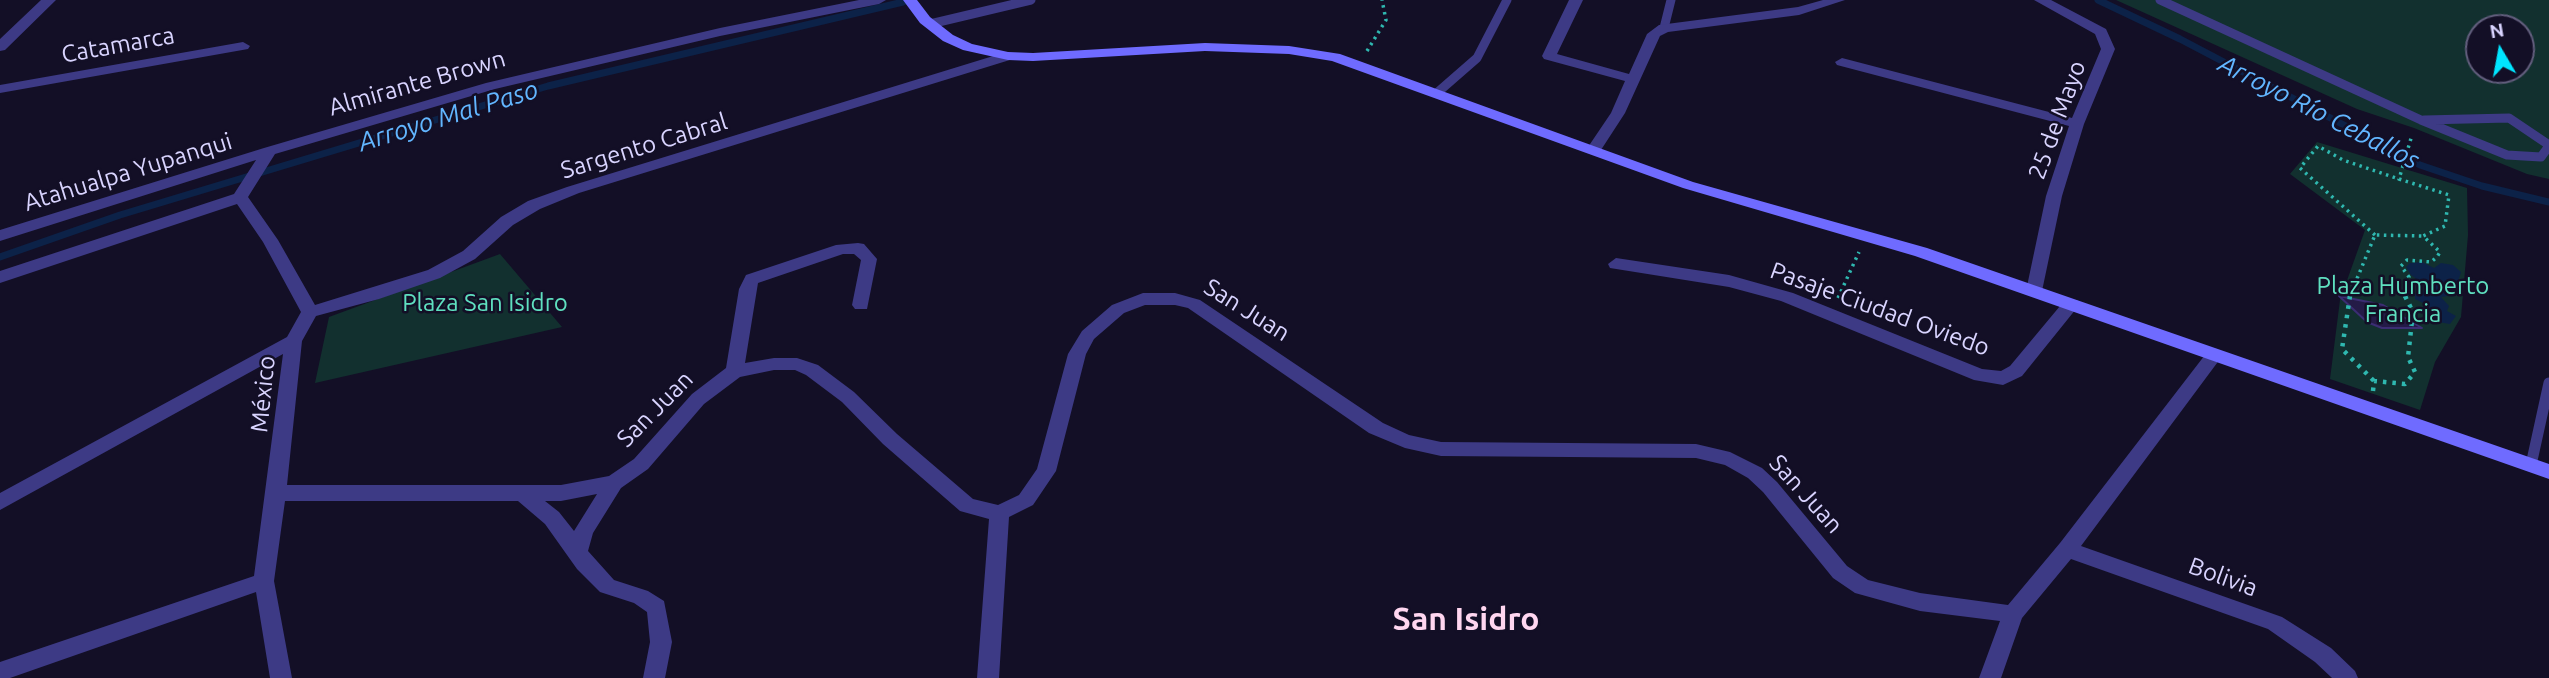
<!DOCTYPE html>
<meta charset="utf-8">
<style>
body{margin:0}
#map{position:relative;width:2549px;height:678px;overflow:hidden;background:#130f26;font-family:Ubuntu,sans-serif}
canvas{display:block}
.north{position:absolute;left:2465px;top:14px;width:70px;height:70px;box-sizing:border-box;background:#130f26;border:2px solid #625e7d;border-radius:50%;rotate:350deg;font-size:19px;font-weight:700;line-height:28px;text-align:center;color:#d9d4ff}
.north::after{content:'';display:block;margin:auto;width:24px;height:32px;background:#00e5ff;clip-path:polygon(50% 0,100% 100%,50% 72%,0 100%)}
</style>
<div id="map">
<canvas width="2549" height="678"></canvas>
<div class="north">N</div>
</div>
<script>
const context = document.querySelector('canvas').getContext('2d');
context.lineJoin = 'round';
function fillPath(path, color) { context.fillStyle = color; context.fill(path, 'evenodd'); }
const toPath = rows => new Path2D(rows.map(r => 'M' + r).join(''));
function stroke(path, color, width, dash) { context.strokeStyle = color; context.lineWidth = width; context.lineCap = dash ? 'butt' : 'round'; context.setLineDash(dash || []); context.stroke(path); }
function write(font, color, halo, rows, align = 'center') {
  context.font = font + ' Ubuntu,sans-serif'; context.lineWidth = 5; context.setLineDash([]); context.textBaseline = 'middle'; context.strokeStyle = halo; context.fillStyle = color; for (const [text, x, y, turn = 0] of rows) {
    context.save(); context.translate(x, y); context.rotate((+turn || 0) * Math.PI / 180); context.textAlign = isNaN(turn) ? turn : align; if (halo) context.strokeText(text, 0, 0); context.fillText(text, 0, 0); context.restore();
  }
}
const green = toPath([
 [2116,0,2549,0,2549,179,2527,174,2414,128,2357,109],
 [2479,28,2521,28,2521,70,2479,70],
 [2317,142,2467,188,2468,235,2461,317,2435,362,2420,410,2330,379,2340,300,2365,230,2290,174],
 [500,254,562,327,315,383,329,317]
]);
const water = toPath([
 [2422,262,2434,268,2441,263,2453,265,2461,272,2458,282,2463,294,2441,297,2449,306,2447,311,2456,316,2450,324,2438,322,2426,310,2427,305,2415,299,2415,294,2423,293,2425,285,2411,275,2406,267,2410,263]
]);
const stream = toPath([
 [2098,0,2180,39,2420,165,2482,186,2549,202],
 [0,257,120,215,548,86,903,2]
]);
const building = toPath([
 [2339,296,2383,305,2422,328,2382,328,2367,322,2339,296]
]);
const pathFar1 = toPath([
 [1367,51,1386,20,1382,0],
 [2375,235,2300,168,2318,146,2343,160,2399,179],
 [1838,298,1859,252],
 [2349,298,2375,235,2423,236],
 [2405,298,2409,277,2401,266,2407,260,2431,262,2437,257,2440,252,2423,236,2445,226,2449,195,2399,179,2412,135]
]);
const path = toPath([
 [2350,296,2342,349,2374,381],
 [2373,391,2374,381,2405,384,2415,372,2408,357,2413,312,2405,296]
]);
const serviceFar1 = toPath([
 [2160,0,2421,120,2507,155,2541,157,2549,146],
 [930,24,1031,0],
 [1664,28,1671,0],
 [1438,92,1477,58,1507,0],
 [2424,120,2509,118,2549,145]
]);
const service = toPath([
 [2531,465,2549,383]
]);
const minor = toPath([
 [41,0,56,0,5,50,0,51,0,39,41,0],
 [859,0,886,0,879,4,720,36,495,89,275,154,248,197,278,240,315,305,428,270,463,251,501,217,528,201,567,187,1003,53,1013,53,1015,56,1013,59,579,193,540,209,513,225,475,259,440,278,379,299,316,316,302,341,287,485,561,485,609,476,634,459,692,394,726,368,739,289,746,275,836,245,858,243,864,244,877,259,867,309,855,309,852,305,861,260,854,254,843,254,758,283,745,363,774,358,797,358,818,365,854,392,897,434,973,499,998,505,1019,495,1037,469,1068,354,1082,331,1112,305,1143,293,1175,293,1200,300,1383,423,1409,435,1441,442,1696,444,1730,452,1762,468,1777,482,1847,566,1868,580,1920,593,2008,605,2060,543,2208,351,2214,349,2220,351,2223,355,2220,359,2081,546,2282,617,2331,648,2355,671,2358,678,2332,678,2315,662,2268,629,2071,559,2022,618,2001,678,1979,678,2000,621,1920,611,1855,593,1833,578,1763,492,1748,478,1725,465,1696,458,1441,456,1405,448,1369,433,1188,308,1175,305,1145,305,1124,313,1094,339,1086,354,1056,471,1033,505,1009,517,999,678,977,678,989,519,960,511,883,444,842,402,806,375,795,370,774,370,740,377,704,404,648,469,621,488,593,533,588,551,614,580,648,591,664,601,672,642,665,678,643,678,650,642,647,612,634,603,600,592,577,569,545,524,518,501,285,501,274,581,292,678,270,678,256,592,10,678,0,678,0,662,254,576,283,354,0,510,0,493,287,337,301,312,263,242,237,204,0,283,0,271,234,194,256,160,0,241,0,230,264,148,486,83,720,28,859,0],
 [597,494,574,531,559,512,545,501,561,501,597,494],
 [1569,0,1583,0,1557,54,1629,74,1647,34,1659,25,1798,7,1823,0,1845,0,1799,15,1668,32,1660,36,1625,113,1599,153,1594,155,1586,150,1611,113,1625,81,1544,59,1542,56,1569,0],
 [2034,0,2051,0,2106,29,2115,49,2084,124,2062,196,2042,291,2034,297,2026,291,2046,196,2069,126,1837,65,1835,62,1842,58,2072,118,2101,49,2095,34,2034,0],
 [243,42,250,46,248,49,0,93,0,85,243,42],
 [1616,258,1729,275,1793,293,1982,369,2001,371,2010,366,2065,300,2077,300,2080,304,2022,376,2003,385,1974,380,1781,301,1729,287,1610,268,1608,264,1616,258]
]);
const secondary = toPath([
 [903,0,917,0,930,17,953,35,972,44,1008,52,1033,53,1205,43,1289,46,1340,54,1693,182,1927,248,2549,464,2549,479,1915,256,1683,188,1332,61,1289,54,1205,51,1033,61,1008,60,963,50,943,41,920,23,903,0]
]);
const streetNames = [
 ["Catamarca",118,45,-10],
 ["Almirante Brown",417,83,-16],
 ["25 de Mayo",2057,120,-70],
 ["Sargento Cabral",644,146,-17],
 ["Atahualpa Yupanqui",128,172,-17],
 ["Pasaje Ciudad Oviedo",1880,309,20],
 ["San Juan",1247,310,32],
 ["México",263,394,-84],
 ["San Juan",655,409,-45],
 ["San Juan",1806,494,48],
 ["Bolivia",2223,577,20]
];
const parkNames = [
 ["Plaza Humberto",2403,286],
 ["Francia",2403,314],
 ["Plaza San Isidro",485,303]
];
const waterNames = [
 ["Arroyo Río Ceballos",2319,112,27],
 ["Arroyo Mal Paso",448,116,-17]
];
const nearNeighbourhoodnames = [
 ["San Isidro",1466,619]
];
fillPath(green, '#12302f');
fillPath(water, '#0c2248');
stroke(stream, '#0c2248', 7);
fillPath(building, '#241b47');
stroke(building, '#3b2d73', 2);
stroke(pathFar1, '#2fb8b0', 3.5, [2.5, 4.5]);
stroke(path, '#2fb8b0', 4.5, [3.5, 6]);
stroke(serviceFar1, '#3d3a85', 9);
stroke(service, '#3d3a85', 11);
fillPath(minor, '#3d3a85');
fillPath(secondary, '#6f6bff');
write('24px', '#d9d4ff', '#130f26', streetNames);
write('24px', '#5fe0c0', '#130f26', parkNames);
write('italic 26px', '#62b6ff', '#130f26', waterNames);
write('bold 32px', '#ffd6f0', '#130f26', nearNeighbourhoodnames);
</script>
